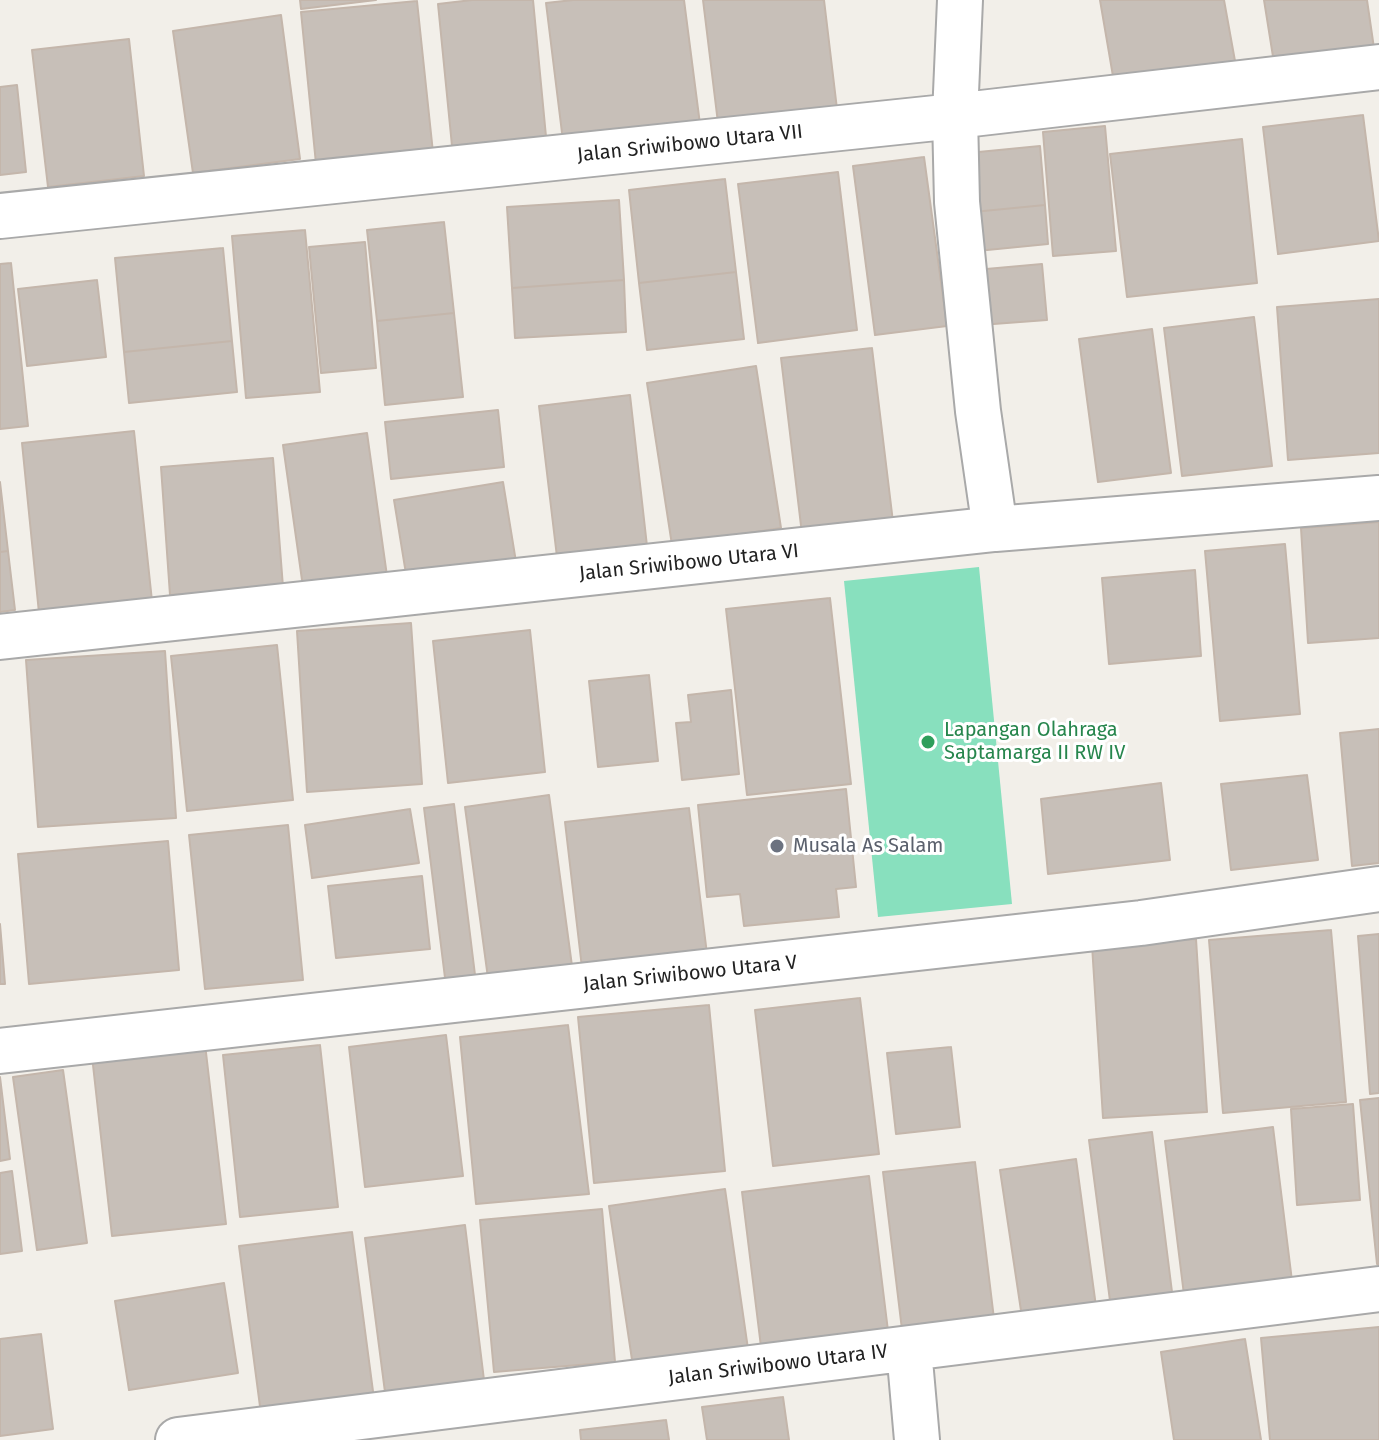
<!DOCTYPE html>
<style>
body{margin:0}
canvas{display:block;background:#f2efe9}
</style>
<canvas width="1379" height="1440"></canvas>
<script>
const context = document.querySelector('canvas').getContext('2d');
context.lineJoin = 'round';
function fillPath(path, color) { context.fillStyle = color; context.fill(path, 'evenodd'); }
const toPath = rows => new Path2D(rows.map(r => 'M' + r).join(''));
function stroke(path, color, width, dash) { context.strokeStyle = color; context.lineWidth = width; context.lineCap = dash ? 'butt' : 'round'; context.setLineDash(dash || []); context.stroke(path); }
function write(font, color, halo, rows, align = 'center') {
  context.font = font + ' "Fira Sans",sans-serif'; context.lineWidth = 6; context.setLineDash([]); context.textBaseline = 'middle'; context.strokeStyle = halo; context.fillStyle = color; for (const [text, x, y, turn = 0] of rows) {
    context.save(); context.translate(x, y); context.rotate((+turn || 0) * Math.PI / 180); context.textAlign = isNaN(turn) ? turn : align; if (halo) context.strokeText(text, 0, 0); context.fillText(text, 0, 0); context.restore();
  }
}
const pitch = toPath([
 [979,567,1012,904,878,917,844,581]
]);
const building = toPath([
 [300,0,376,0,301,9,300,0],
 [472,0,533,0,547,147,453,156,438,4,472,0],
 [573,0,684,0,701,132,564,149,546,3,573,0],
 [703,0,824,0,837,109,718,123,703,0],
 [1100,0,1224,0,1235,61,1114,82,1100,0],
 [1264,0,1367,0,1375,55,1275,69,1264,0],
 [417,1,434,162,317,174,301,12,417,1],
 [281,15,300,159,193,173,173,31,281,15],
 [129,39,144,176,48,187,32,50,129,39],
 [17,85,26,172,0,175,0,87,17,85],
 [1363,115,1379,241,1278,254,1263,127,1363,115],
 [1105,126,1116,251,1053,256,1043,132,1105,126],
 [1242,139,1257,283,1127,297,1110,154,1242,139],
 [1040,146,1045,205,963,213,958,154,1040,146],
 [924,157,947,326,875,335,853,166,924,157],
 [838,172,857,330,758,343,738,184,838,172],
 [725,179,736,272,639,283,629,190,725,179],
 [619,200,624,280,512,288,507,207,619,200],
 [1045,205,1048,244,967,252,963,213,1045,205],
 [444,222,454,313,377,321,367,230,444,222],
 [305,230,320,392,246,398,232,236,305,230],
 [365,242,376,368,321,373,309,247,365,242],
 [223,248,232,341,124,352,115,258,223,248],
 [11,263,28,426,0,429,0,264,11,263],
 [1042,264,1047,320,980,325,975,270,1042,264],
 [736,272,744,339,647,350,639,283,736,272],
 [97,280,106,357,27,366,18,289,97,280],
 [624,280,626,332,515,338,512,288,624,280],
 [1379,299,1379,453,1288,460,1277,307,1379,299],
 [454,313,463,397,385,405,377,321,454,313],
 [1254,317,1272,466,1182,476,1164,328,1254,317],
 [1152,329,1171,473,1098,482,1079,339,1152,329],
 [232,341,237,392,129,403,124,352,232,341],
 [872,348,893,522,802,534,781,358,872,348],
 [756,366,781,528,672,545,647,383,756,366],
 [630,395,647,546,557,557,539,406,630,395],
 [498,410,504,467,391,479,385,422,498,410],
 [134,431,152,601,39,613,22,443,134,431],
 [367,433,387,576,303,587,283,445,367,433],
 [273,458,283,587,170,595,161,467,273,458],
 [0,482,8,551,0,552,0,482],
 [503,482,516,562,407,580,394,500,503,482],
 [1379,522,1379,638,1308,643,1301,528,1379,522],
 [1285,544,1300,714,1220,721,1205,551,1285,544],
 [8,551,15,610,0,612,0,552,8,551],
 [1195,570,1201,656,1109,664,1102,578,1195,570],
 [830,598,851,784,747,795,726,609,830,598],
 [411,623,422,784,307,792,297,631,411,623],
 [530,630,545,772,448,783,433,641,530,630],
 [277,645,293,800,187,811,171,656,277,645],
 [165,651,176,818,38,827,26,660,165,651],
 [649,675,658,761,598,767,589,681,649,675],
 [731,690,739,774,682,780,676,723,691,722,688,695,731,690],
 [1379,729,1379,863,1352,866,1340,733,1379,729],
 [1307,775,1318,860,1231,870,1221,784,1307,775],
 [1161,783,1170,860,1048,874,1041,799,1161,783],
 [846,789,856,887,836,889,839,917,744,926,740,894,707,897,698,805,846,789],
 [549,795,572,966,488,978,465,807,549,795],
 [454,804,476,983,446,986,424,808,454,804],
 [689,808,707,954,582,968,565,822,689,808],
 [410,809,419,863,312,878,305,825,410,809],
 [288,825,303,980,205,989,189,835,288,825],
 [168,841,179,970,29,984,18,854,168,841],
 [422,876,430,949,336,958,328,886,422,876],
 [0,924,5,984,0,984,0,924],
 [1331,930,1346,1102,1223,1113,1209,940,1331,930],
 [1379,934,1379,1093,1370,1094,1358,936,1379,934],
 [1196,939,1207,1112,1103,1118,1092,945,1196,939],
 [860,998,879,1154,773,1166,755,1010,860,998],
 [709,1005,725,1171,594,1183,578,1017,709,1005],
 [568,1025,589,1194,476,1204,460,1037,568,1025],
 [446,1035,463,1176,365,1187,349,1047,446,1035],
 [205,1044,226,1224,112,1236,92,1056,205,1044],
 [320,1045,338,1207,240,1217,223,1055,320,1045],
 [951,1047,960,1127,896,1134,887,1053,951,1047],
 [63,1070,87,1243,37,1250,13,1077,63,1070],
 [0,1077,10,1159,0,1161,0,1077],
 [1379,1098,1379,1264,1377,1264,1360,1100,1379,1098],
 [1353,1104,1360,1200,1297,1205,1291,1109,1353,1104],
 [1273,1127,1293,1289,1185,1303,1165,1141,1273,1127],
 [1152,1132,1174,1308,1112,1316,1089,1140,1152,1132],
 [1076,1159,1097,1314,1023,1324,1000,1170,1076,1159],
 [975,1162,995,1327,903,1338,883,1172,975,1162],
 [12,1171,22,1251,0,1254,0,1173,12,1171],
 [869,1176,889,1339,762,1355,742,1192,869,1176],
 [725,1189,749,1356,634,1373,609,1206,725,1189],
 [602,1209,615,1362,494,1372,480,1220,602,1209],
 [465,1225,484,1380,385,1392,365,1238,465,1225],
 [352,1232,374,1399,261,1414,239,1246,352,1232],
 [224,1283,238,1373,129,1390,115,1301,224,1283],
 [1379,1327,1379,1440,1270,1440,1261,1338,1379,1327],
 [41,1334,53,1429,0,1436,0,1339,41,1334],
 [1245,1339,1261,1440,1174,1440,1161,1352,1245,1339],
 [783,1397,789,1440,707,1440,702,1407,783,1397],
 [666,1420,669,1440,581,1440,580,1430,666,1420]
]);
const street = toPath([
 [960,0,955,116,957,202,978,411,995,529],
 [0,216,955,116,1379,67],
 [0,637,995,529,1379,498],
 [0,1051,1141,923,1379,889],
 [909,1349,917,1440],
 [178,1440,1379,1289]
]);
const markers = [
 [928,742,8,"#2e9e5b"],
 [777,846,8,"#6b7280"]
];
const streetNames = [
 ["Jalan Sriwibowo Utara VII",690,144,-6],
 ["Jalan Sriwibowo Utara VI",689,563,-6],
 ["Jalan Sriwibowo Utara V",690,974,-6],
 ["Jalan Sriwibowo Utara IV",778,1365,-7]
];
const leisureNames = [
 ["Lapangan Olahraga",944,730],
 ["Saptamarga II RW IV",944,753]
];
const worshipNames = [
 ["Musala As Salam",793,846]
];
fillPath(pitch, '#88e0be');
fillPath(building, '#c7bfb8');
stroke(building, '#c4b6ab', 2);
stroke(street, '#a9a9a9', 48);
stroke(street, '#fff', 44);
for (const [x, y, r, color] of markers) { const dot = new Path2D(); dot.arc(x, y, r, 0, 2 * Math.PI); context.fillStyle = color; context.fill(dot); stroke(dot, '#fff', 3); }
write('20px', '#222', '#fff', streetNames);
write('20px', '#27864d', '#fff', leisureNames, 'left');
write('20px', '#5b616d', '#fff', worshipNames, 'left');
</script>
